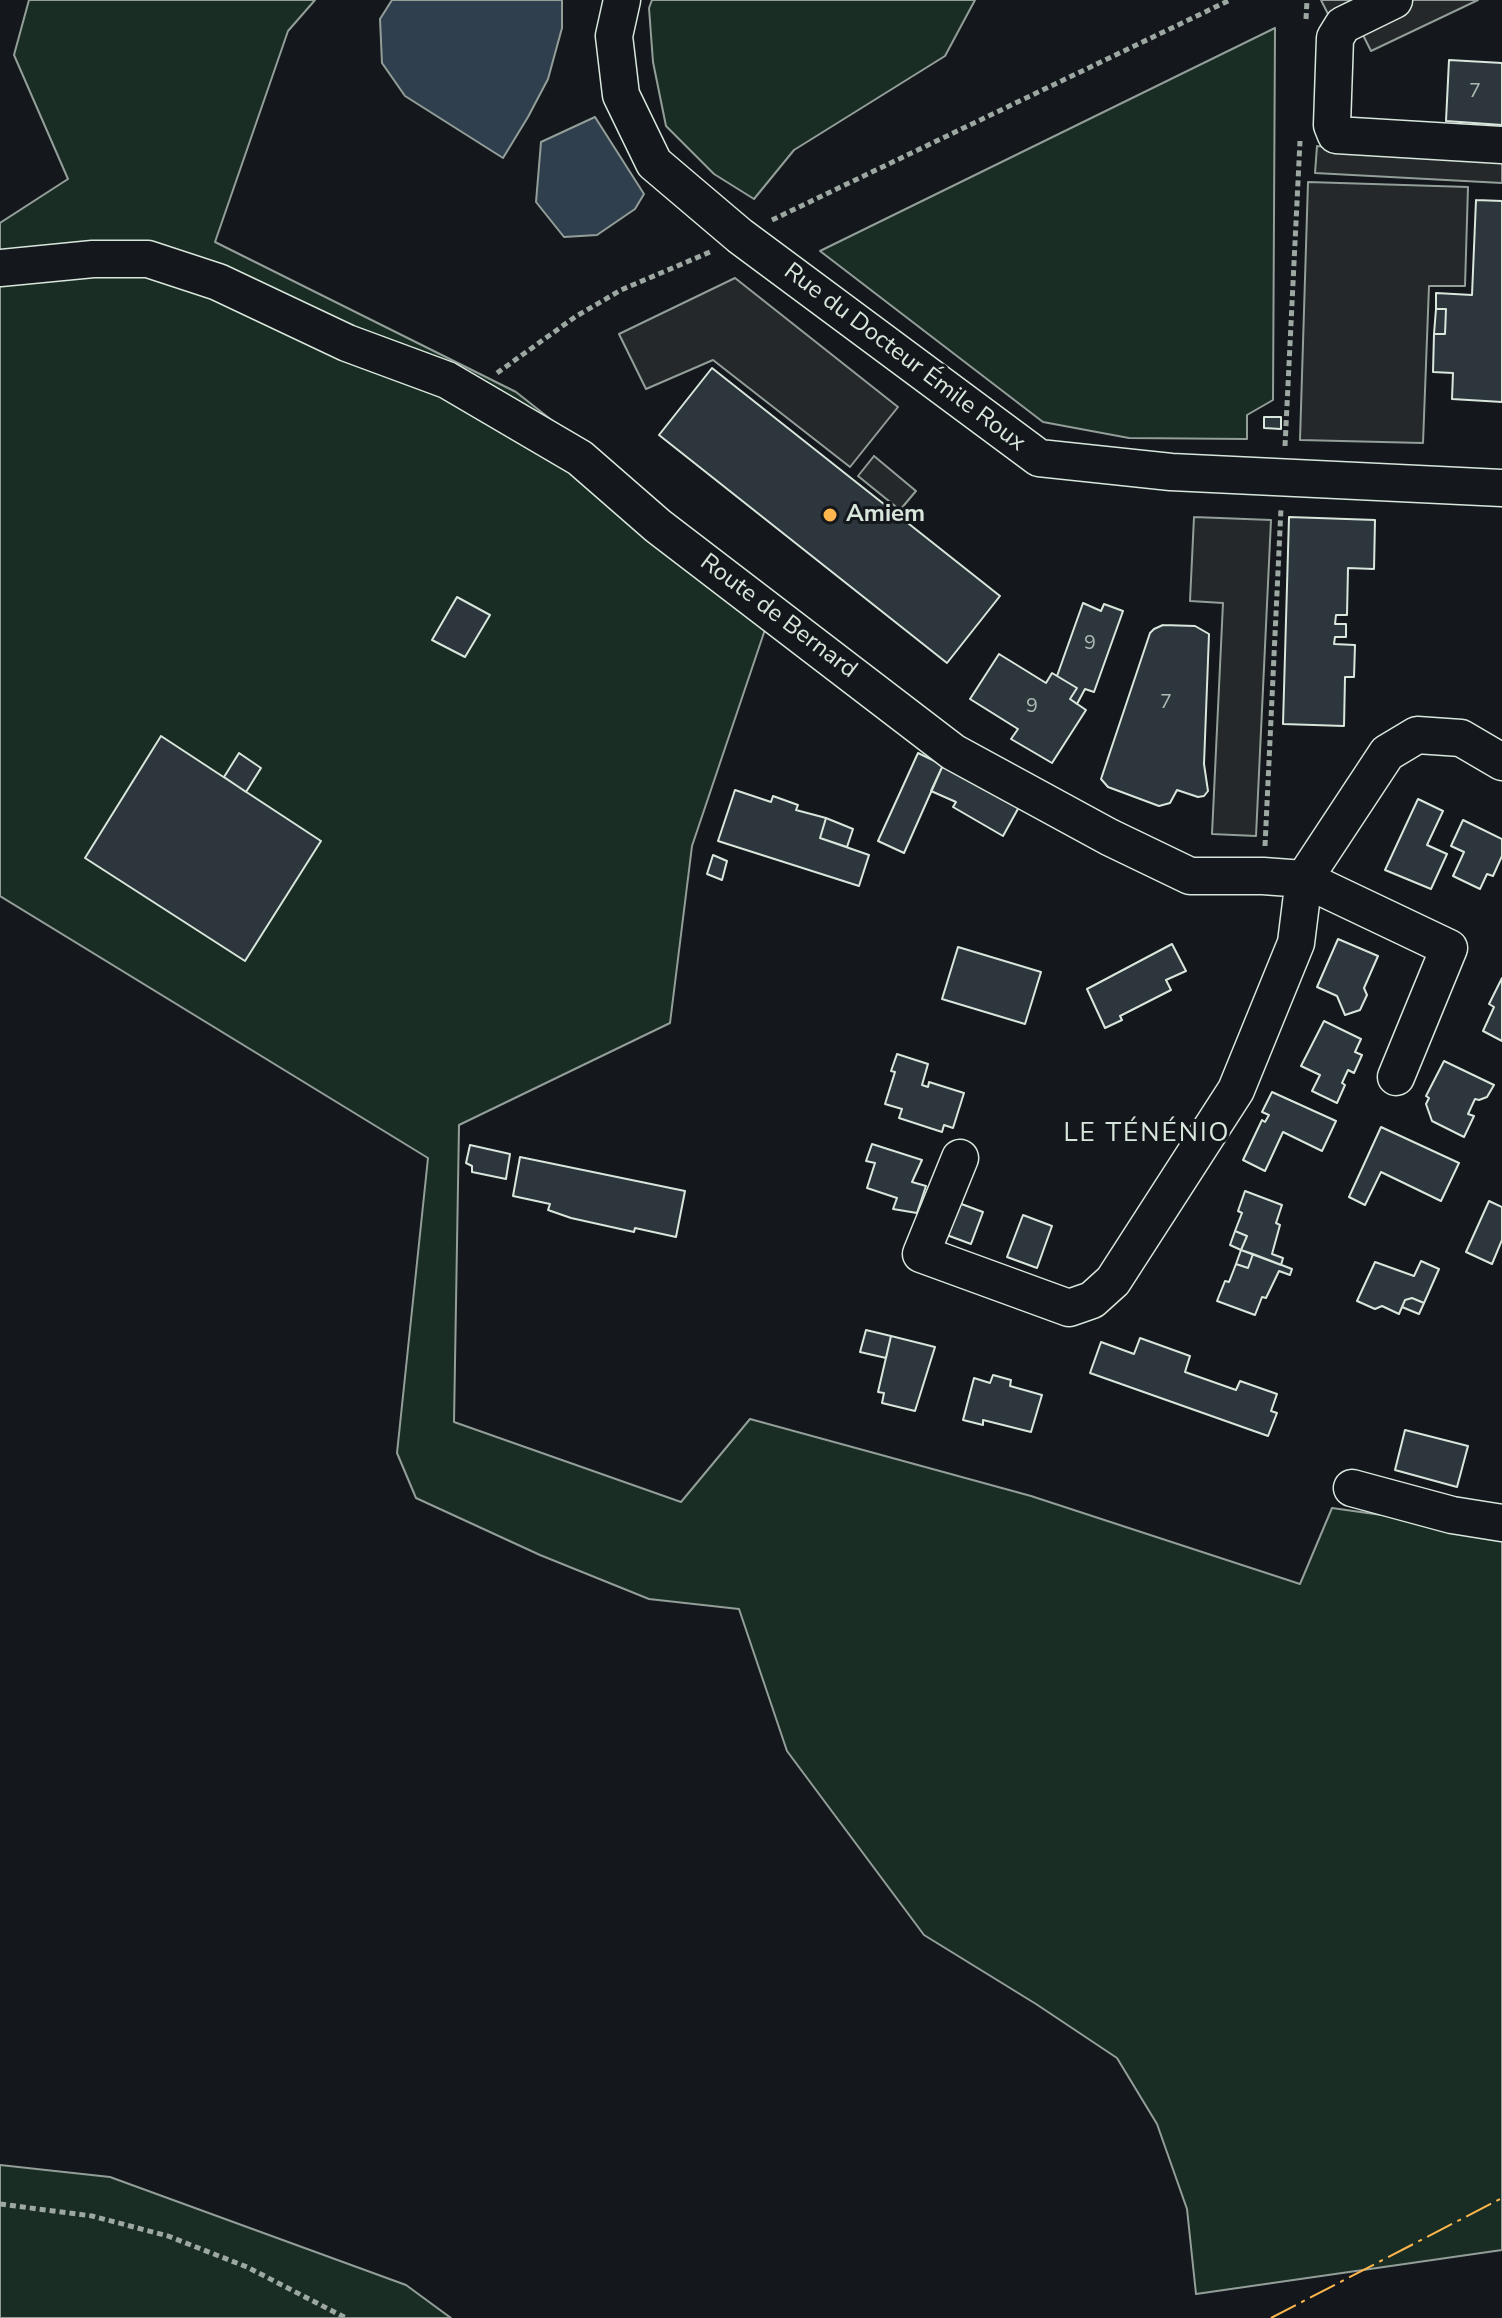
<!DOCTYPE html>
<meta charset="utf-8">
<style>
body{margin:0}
canvas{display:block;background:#14181c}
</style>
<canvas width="1502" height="2318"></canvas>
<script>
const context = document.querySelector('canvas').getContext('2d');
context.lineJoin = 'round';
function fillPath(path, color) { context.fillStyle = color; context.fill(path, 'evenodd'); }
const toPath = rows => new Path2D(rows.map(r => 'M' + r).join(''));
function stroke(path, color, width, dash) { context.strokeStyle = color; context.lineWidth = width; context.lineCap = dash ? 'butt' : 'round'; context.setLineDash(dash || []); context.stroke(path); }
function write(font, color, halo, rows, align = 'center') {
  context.font = font + ' "Nunito Sans",sans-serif'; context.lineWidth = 6; context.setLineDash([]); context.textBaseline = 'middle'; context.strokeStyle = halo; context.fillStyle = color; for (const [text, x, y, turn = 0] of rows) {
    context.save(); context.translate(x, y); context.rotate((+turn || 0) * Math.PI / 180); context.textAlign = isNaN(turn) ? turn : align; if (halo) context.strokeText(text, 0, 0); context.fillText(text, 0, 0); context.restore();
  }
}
const green = toPath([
 [29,0,315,0,288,31,215,242,516,392,776,597,692,846,670,1023,459,1125,454,1422,681,1502,750,1419,1031,1496,1300,1584,1332,1508,1502,1532,1502,2250,1196,2294,1187,2209,1157,2124,1117,2058,1036,2004,924,1935,787,1751,739,1609,649,1599,540,1555,416,1498,397,1453,428,1158,0,896,0,223,68,179,14,55,29,0],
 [652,0,975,0,945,56,794,150,754,199,714,174,666,126,653,62,649,8,652,0],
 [1275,28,1273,400,1247,415,1247,439,1129,438,1043,422,820,251,1275,28],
 [0,2165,110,2177,406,2285,451,2318,0,2318,0,2165]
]);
const parking = toPath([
 [1321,0,1478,0,1371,51,1350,9,1330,18,1321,0],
 [1317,146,1502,156,1502,183,1315,173,1317,146],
 [1308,182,1468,187,1465,286,1429,286,1423,443,1300,440,1308,182],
 [735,278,898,407,850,467,713,360,646,389,619,334,735,278],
 [874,456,916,491,900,510,858,476,874,456],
 [1194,517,1271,520,1256,836,1212,834,1223,603,1190,601,1194,517]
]);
const water = toPath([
 [392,0,562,0,562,28,548,79,528,117,503,158,405,96,382,63,380,19,392,0],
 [595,117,644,194,635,209,597,235,564,237,536,202,541,142,595,117]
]);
const building = toPath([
 [1449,60,1502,63,1502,125,1446,121,1449,60],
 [1476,200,1502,201,1502,402,1452,399,1453,373,1433,372,1434,334,1445,334,1446,309,1436,309,1436,293,1472,295,1476,200],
 [1436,309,1446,309,1445,334,1434,334,1436,309],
 [712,368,1000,596,947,663,659,435,712,368],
 [1264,417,1281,417,1281,429,1264,428,1264,417],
 [1289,517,1375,520,1374,569,1348,568,1347,615,1336,615,1335,624,1346,624,1346,637,1335,637,1334,644,1355,645,1354,677,1345,677,1344,726,1283,724,1289,517],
 [457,597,490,615,465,657,432,640,457,597],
 [1083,603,1101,611,1104,604,1123,611,1094,692,1085,689,1077,704,1070,699,1077,688,1057,676,1083,603],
 [1163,625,1195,626,1209,634,1204,764,1208,791,1204,796,1198,797,1177,790,1170,803,1159,806,1108,787,1101,779,1150,633,1154,629,1163,625],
 [999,654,1046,683,1052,673,1077,688,1070,699,1086,710,1052,763,1011,739,1018,729,970,699,999,654],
 [161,736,321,841,245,961,85,858,161,736],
 [239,753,261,768,246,792,224,777,239,753],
 [918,753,943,765,904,853,878,841,918,753],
 [943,765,1019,807,1003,836,953,807,956,802,931,791,943,765],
 [735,790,771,802,773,796,798,805,796,810,826,818,820,838,869,855,859,886,718,841,735,790],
 [1418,799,1443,811,1427,845,1447,854,1431,889,1385,870,1418,799],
 [826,818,853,829,847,847,820,838,826,818],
 [1463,820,1502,839,1502,856,1493,876,1487,874,1480,889,1453,876,1464,852,1451,846,1463,820],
 [713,855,727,861,722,880,707,874,713,855],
 [1338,939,1378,956,1364,988,1367,995,1360,1010,1345,1015,1337,996,1317,987,1338,939],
 [1172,944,1186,971,1166,980,1171,990,1120,1016,1122,1020,1105,1028,1087,989,1172,944],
 [958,947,1041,972,1025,1024,942,999,958,947],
 [1502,978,1502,1041,1483,1031,1494,1007,1489,1004,1502,978],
 [1324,1021,1361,1039,1355,1052,1362,1055,1354,1073,1348,1070,1342,1083,1345,1085,1337,1103,1312,1091,1320,1075,1301,1066,1324,1021],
 [897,1054,928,1064,922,1085,928,1087,929,1082,964,1093,953,1128,944,1125,942,1132,899,1118,902,1109,885,1104,895,1072,891,1071,897,1054],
 [1444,1061,1494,1085,1487,1097,1479,1100,1475,1099,1468,1114,1474,1116,1464,1137,1432,1121,1426,1104,1429,1098,1426,1096,1444,1061],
 [1272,1092,1336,1121,1322,1151,1283,1132,1265,1171,1243,1160,1262,1120,1265,1122,1269,1115,1262,1112,1272,1092],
 [1381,1127,1459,1163,1441,1201,1381,1172,1365,1205,1349,1197,1381,1127],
 [872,1144,922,1160,912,1182,926,1186,917,1213,893,1209,897,1198,867,1188,875,1163,866,1161,872,1144],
 [470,1145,510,1154,506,1179,472,1172,472,1166,466,1163,470,1145],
 [520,1157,685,1191,676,1237,635,1228,634,1232,571,1218,548,1210,550,1204,513,1196,520,1157],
 [1245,1191,1282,1205,1276,1223,1280,1225,1272,1254,1283,1258,1281,1265,1241,1250,1247,1236,1235,1231,1242,1213,1238,1211,1245,1191],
 [1489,1201,1502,1207,1502,1240,1492,1264,1466,1252,1489,1201],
 [956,1202,983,1212,971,1244,944,1234,956,1202],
 [1023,1215,1052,1226,1037,1268,1007,1257,1023,1215],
 [1235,1231,1247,1236,1241,1250,1230,1245,1235,1231],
 [1241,1250,1253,1254,1248,1268,1236,1264,1241,1250],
 [1253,1254,1292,1269,1290,1275,1279,1271,1266,1298,1262,1297,1255,1315,1217,1301,1225,1281,1229,1282,1236,1264,1248,1268,1253,1254],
 [1421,1261,1439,1269,1424,1303,1412,1298,1405,1300,1399,1314,1382,1306,1375,1309,1357,1301,1375,1262,1414,1276,1421,1261],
 [1412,1298,1424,1303,1419,1314,1402,1307,1405,1300,1412,1298],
 [866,1330,891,1336,886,1358,860,1352,866,1330],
 [891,1336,935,1347,915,1411,882,1403,884,1393,878,1392,891,1336],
 [1140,1338,1190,1356,1185,1372,1236,1390,1240,1381,1277,1394,1271,1411,1277,1413,1268,1436,1090,1373,1101,1342,1134,1354,1140,1338],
 [993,1375,1011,1380,1010,1386,1042,1395,1031,1432,983,1420,983,1425,963,1420,974,1378,990,1383,993,1375],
 [1405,1430,1468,1446,1457,1487,1395,1470,1405,1430]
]);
const path = toPath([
 [1306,19,1307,0],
 [772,220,1230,0],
 [497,373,575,317,621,290,710,252],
 [1285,446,1300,141],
 [1265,846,1281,508],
 [0,2204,92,2216,168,2236,247,2267,346,2318]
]);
const minor = toPath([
 [622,0,614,36,621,95,654,163,740,236,1039,458,1171,472,1502,488],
 [1394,0,1343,25,1335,38,1332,125,1336,135,1502,145],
 [0,268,93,259,148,259,218,282,347,343,447,380,580,458,658,526,953,752,1109,837,1190,876,1263,876,1304,879,1387,753,1417,735,1461,738,1502,762],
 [960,1158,921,1254,1069,1308,1092,1300,1113,1281,1236,1090,1296,943,1304,879,1449,948,1396,1077],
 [1352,1488,1452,1515,1502,1523]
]);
const power = toPath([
 [1271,2318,1502,2198]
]);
const markers = [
 [830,515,8,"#ffb74d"]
];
const numberNames = [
 ["7",1475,92],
 ["9",1090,644],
 ["7",1166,703],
 ["9",1032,707]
];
const streetNames = [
 ["Rue du Docteur Émile Roux",904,358,37],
 ["Route de Bernard",778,617,37]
];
const poiNames = [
 ["Amiem",846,515]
];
const neighbourhoodNames = [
 ["LE TÉNÉNIO",1147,1135]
];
fillPath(green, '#1a2d24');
stroke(green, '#939e99', 2);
fillPath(parking, '#24282b');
stroke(parking, '#939e99', 2);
fillPath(water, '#2f3f4d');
stroke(water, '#939e99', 2);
fillPath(building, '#2c363c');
stroke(building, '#d8e6dc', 2);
stroke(minor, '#d8e6dc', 39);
stroke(path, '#9da8a2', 5, [6, 4]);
stroke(minor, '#14181c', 36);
stroke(power, '#ffb74d', 2, [28, 6, 4, 6]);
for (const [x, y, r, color] of markers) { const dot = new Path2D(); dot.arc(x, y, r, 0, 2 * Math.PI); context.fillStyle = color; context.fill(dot); stroke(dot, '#14181c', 3); }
write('20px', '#adbab4', null, numberNames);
write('24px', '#d8e6dc', '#14181c', streetNames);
write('bold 24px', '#d8e6dc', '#14181c', poiNames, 'left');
context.letterSpacing = '2px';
write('26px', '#d8e6dc', '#14181c', neighbourhoodNames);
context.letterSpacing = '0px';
</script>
